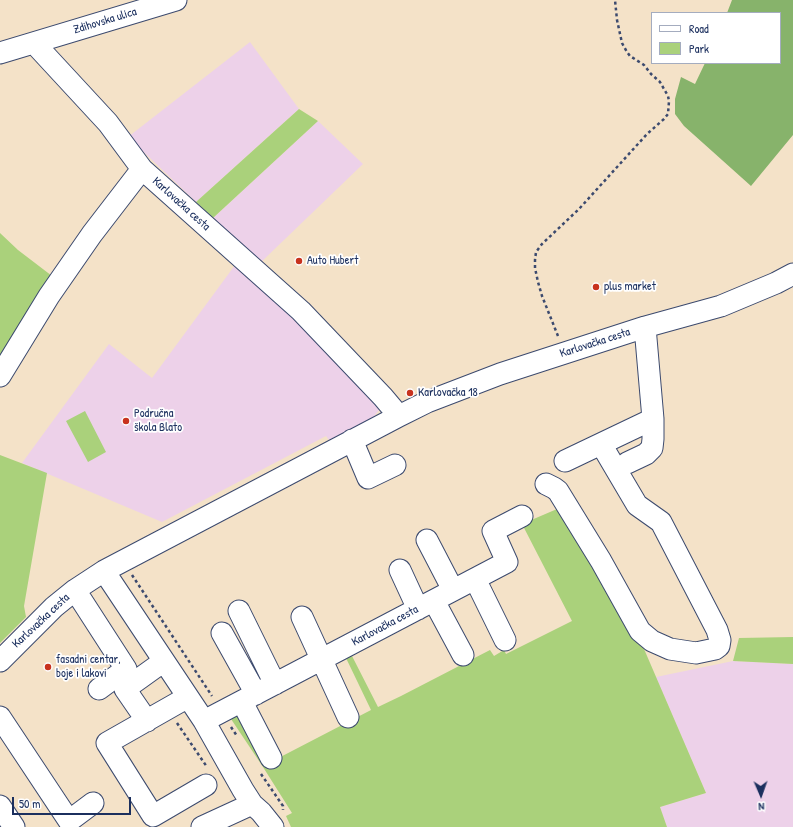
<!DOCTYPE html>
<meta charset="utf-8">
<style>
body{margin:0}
#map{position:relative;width:793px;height:827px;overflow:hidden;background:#f4e2c8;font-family:"Patrick Hand",sans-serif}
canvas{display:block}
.legend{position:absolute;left:651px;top:12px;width:130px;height:52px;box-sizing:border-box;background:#fff;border:1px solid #a4acbf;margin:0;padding:5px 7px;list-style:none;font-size:12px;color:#1b2f5e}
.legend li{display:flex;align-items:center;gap:8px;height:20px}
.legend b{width:20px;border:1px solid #a4acbf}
.north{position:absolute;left:741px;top:775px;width:40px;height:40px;-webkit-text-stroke:3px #fff;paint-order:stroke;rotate:178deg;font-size:11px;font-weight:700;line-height:16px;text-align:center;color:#1b2f5e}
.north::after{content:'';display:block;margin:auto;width:14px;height:18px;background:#1b2f5e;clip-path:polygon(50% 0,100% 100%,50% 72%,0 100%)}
.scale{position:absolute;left:12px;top:797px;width:119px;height:18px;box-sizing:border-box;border:2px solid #1b2f5e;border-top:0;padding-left:5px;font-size:12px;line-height:14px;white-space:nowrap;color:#1b2f5e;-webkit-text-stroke:3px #fff;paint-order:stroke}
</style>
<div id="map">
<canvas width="793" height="827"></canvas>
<ul class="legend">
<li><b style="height:5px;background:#fff"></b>Road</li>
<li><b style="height:11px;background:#aad17b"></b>Park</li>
</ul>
<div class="north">N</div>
<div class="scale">50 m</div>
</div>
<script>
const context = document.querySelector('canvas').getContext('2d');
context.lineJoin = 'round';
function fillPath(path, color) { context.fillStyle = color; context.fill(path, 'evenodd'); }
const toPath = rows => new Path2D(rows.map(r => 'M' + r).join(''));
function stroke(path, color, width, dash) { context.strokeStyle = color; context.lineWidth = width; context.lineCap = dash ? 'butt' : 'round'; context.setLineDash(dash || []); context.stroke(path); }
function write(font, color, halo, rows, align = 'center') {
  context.font = font + ' "Patrick Hand",sans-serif'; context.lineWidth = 3.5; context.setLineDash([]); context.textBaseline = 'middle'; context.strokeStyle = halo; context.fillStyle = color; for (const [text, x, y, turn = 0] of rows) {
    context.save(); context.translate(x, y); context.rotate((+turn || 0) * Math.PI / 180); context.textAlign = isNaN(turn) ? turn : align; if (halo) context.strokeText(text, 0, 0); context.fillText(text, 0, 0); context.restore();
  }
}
const built = toPath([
 [250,42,299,109,196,202,128,137],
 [318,121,363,164,257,266,210,221],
 [238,261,299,325,371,393,379,403,379,410,372,419,365,424,329,440,326,436,162,522,22,463,109,344,152,378],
 [733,661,793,664,793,827,667,827,660,807,706,793,656,677]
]);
const green = toPath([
 [299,109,318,121,213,218,196,202],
 [0,233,18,250,56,279,0,368],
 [85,411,106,452,88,462,66,421],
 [0,455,47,473,24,606,26,617,0,643],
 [564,506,638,635,706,793,660,807,667,827,291,827,286,816,292,813,263,767,231,719,237,714,265,765,371,710,346,658,352,656,378,707,401,696,490,650,494,656,504,650,506,654,572,621,522,524],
 [793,637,793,664,733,661,739,638]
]);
const forest = toPath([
 [732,0,793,0,793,135,751,186,684,126,675,114,675,99,681,77,695,84,705,63,780,63,780,13,727,13]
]);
const path = toPath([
 [558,336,542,296,538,282,535,268,535,260,536,252,542,244,579,209,647,134,664,119,668,114,669,101,668,96,660,82,651,74,644,65,630,56,627,52,622,43,617,20,615,0],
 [132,575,212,696],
 [177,723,207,767],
 [231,727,237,736],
 [261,774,283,806,283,810]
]);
const minor = toPath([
 [34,43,108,123,142,169],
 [0,53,176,0],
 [0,376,49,296,92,234,142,169,301,311,383,397,399,416],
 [352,440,368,478,395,465],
 [565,461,653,419,645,327],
 [627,463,646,454,652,448,653,439,653,419],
 [546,484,554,488,558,491,601,561,640,631,652,641,670,649,696,653,715,649,719,646,720,640,717,630,661,522,637,505,601,444],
 [427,540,453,590],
 [400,570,418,609],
 [104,571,204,721,243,790,252,804,261,812,273,827],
 [475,579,505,640],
 [75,590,126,669,99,689],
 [434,601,463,655],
 [239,611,275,684],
 [302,617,348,717],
 [222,633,256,694],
 [0,661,54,607,75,590,104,571,399,416,427,402,500,374,645,327,721,306,776,283,793,274],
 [188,697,107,743,153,816,206,785],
 [242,702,271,758],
 [0,717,69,821,93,803],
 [147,721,125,689,164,661],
 [204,721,507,562,493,531,522,516],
 [0,806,14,827],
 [202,827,252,804]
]);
const markers = [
 [299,261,4,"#c8321e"],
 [596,287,4,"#c8321e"],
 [410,393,4,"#c8321e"],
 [126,421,4,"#c8321e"],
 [48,667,4,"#c8321e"]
];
const streetNames = [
 ["Zdihovska ulica",105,21,-17],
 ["Karlovačka cesta",181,204,42],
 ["Karlovačka cesta",595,343,-18],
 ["Karlovačka cesta",41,621,-43],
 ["Karlovačka cesta",385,626,-28]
];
const poiNames = [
 ["Auto Hubert",307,261],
 ["plus market",604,287],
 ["Karlovačka 18",418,393],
 ["Područna",134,414],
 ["škola Blato",134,428],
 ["fasadni centar,",56,660],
 ["boje i lakovi",56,674]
];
fillPath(built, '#edd1e9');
fillPath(green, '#aad17b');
fillPath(forest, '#87b36b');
stroke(minor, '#3c4a6e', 23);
stroke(path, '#3c4a6e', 2.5, [3, 3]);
stroke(minor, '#fff', 21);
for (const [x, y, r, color] of markers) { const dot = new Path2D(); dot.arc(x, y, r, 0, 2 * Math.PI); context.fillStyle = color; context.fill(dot); stroke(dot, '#fff', 1.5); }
write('12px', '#1b2f5e', '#fff', streetNames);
write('12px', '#1b2f5e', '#fff', poiNames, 'left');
</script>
